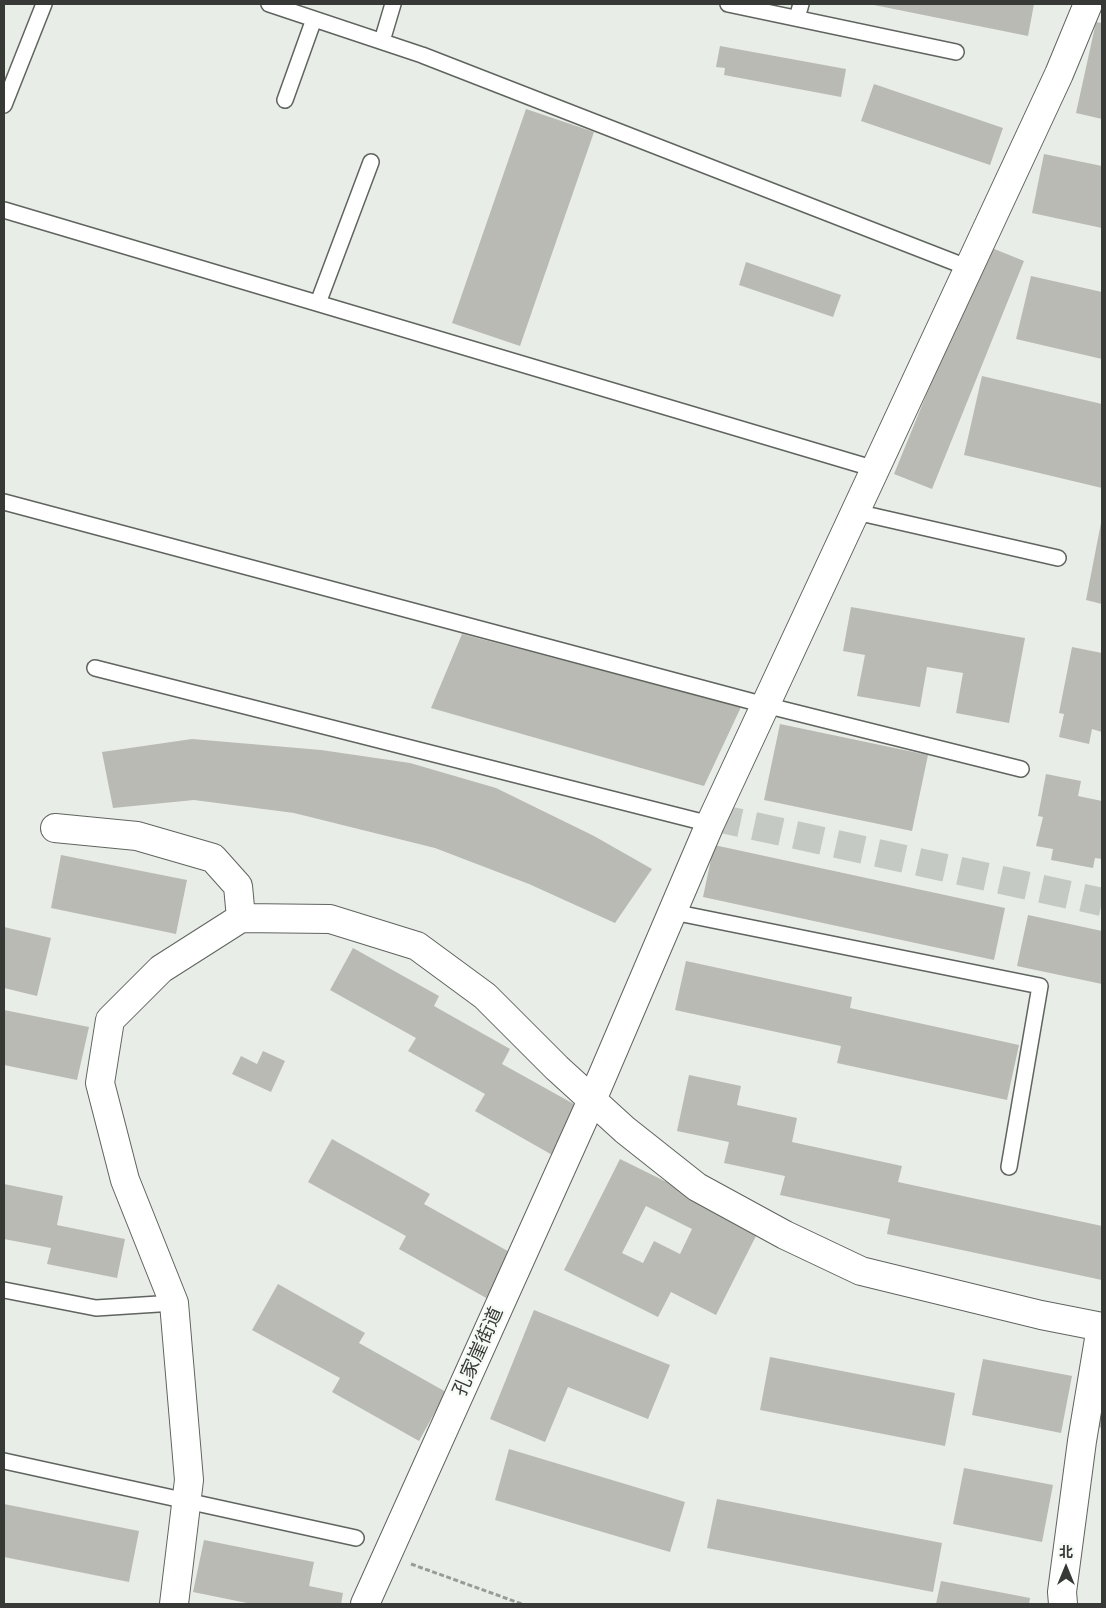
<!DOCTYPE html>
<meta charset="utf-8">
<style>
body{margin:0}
#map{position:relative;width:1106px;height:1608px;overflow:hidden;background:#e8ede7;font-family:Signika,"Noto Sans SC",sans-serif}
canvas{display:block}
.frame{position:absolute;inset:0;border:5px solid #373937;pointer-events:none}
.north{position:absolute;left:1041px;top:1543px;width:50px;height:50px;-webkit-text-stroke:4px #f5faf4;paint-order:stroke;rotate:0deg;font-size:14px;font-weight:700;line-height:20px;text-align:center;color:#373937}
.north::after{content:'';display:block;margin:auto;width:18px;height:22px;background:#373937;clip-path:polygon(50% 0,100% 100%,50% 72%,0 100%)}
</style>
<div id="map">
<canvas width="1106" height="1608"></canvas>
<div class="frame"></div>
<div class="north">北</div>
</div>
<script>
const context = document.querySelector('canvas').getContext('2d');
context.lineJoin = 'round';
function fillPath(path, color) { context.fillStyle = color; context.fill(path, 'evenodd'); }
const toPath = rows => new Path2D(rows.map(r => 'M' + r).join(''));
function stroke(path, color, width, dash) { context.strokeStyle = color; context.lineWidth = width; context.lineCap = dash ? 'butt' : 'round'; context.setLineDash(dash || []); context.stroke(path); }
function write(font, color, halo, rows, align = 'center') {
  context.font = font + ' Signika,"Noto Sans SC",sans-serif'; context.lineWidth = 4.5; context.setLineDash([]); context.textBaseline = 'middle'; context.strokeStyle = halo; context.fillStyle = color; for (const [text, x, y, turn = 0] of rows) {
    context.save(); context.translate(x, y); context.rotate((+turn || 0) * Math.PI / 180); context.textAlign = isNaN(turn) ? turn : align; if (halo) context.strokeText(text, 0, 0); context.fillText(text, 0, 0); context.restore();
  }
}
const building = toPath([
 [869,4,1034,4,1028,36],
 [1096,22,1102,23,1102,119,1076,113],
 [720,46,846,69,841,97,724,75,725,68,716,67],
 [874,84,1003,128,990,165,861,121],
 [526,109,594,132,520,346,452,323],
 [1044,154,1102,166,1102,228,1032,213],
 [987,246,1024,261,932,489,894,474],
 [746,262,841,295,833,317,739,285],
 [1031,276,1102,292,1102,359,1016,339],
 [982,376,1102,404,1102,488,964,455],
 [1101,523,1102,524,1102,604,1086,600],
 [851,607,1025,638,1009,723,956,713,963,673,927,667,920,707,857,696,865,655,843,651],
 [462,634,741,707,704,786,431,708],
 [1072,647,1102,653,1102,732,1092,729,1089,744,1059,737,1064,714,1059,713],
 [780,724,928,755,912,831,764,800],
 [192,739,321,750,410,763,496,788,594,836,652,869,615,923,529,884,435,848,294,813,194,800,113,808,102,752],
 [1046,774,1081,781,1078,796,1102,801,1102,859,1095,858,1093,868,1051,860,1053,849,1036,846,1043,817,1038,816],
 [714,845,1005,908,994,960,703,897],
 [61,855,187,880,176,934,51,908],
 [1028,915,1102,931,1102,984,1017,966],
 [4,927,51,938,37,996,4,988],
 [353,948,439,996,434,1006,510,1049,502,1064,581,1108,554,1156,475,1111,485,1094,408,1051,416,1038,330,990],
 [686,961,852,997,850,1008,1019,1045,1007,1100,837,1063,841,1046,675,1010],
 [4,1010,89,1027,77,1080,4,1065],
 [263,1051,285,1061,271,1092,232,1074,241,1056,257,1064],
 [689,1075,741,1086,737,1105,797,1118,792,1142,902,1166,898,1182,1102,1226,1102,1280,887,1234,890,1219,780,1195,785,1176,724,1163,729,1142,677,1131],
 [332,1139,430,1194,424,1204,513,1254,488,1299,399,1249,406,1236,308,1182],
 [620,1159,760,1228,716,1315,671,1292,658,1317,564,1270],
 [646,1206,692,1229,680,1254,654,1241,643,1263,622,1253],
 [4,1184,63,1196,57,1225,125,1239,117,1278,47,1264,51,1248,4,1239],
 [278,1284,365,1333,359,1343,446,1392,419,1441,332,1392,340,1378,252,1330],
 [534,1310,670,1365,648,1419,568,1387,545,1442,490,1419],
 [770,1357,955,1393,945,1446,760,1410],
 [983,1359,1072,1376,1061,1433,972,1415],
 [1102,1385,1102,1428,1093,1426],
 [509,1449,685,1502,670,1552,495,1500],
 [964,1468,1053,1485,1042,1542,953,1524],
 [717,1499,942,1543,933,1592,707,1548],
 [4,1504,139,1531,129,1582,4,1557],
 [204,1540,314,1562,309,1586,343,1593,341,1604,252,1604,193,1592],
 [941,1581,1030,1598,1029,1604,936,1604]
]);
const streetTunnel = toPath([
 [713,817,1102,902]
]);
const path = toPath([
 [411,1564,522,1604]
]);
const lane = toPath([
 [269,4,422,55,969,268],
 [728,4,956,52],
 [797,18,801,4],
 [382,41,393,4],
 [285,100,314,19],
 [4,105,44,4],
 [4,210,875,469],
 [318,303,371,162],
 [4,502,765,705,1021,769],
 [856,512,1058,558],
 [95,668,710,824],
 [673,912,1040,986,1009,1167],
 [4,1290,96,1308,174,1303],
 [4,1461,356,1538]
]);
const street = toPath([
 [55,828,137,836,213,858,238,886,241,918],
 [174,1604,189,1480,174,1303,125,1180,100,1083,110,1020,161,969,241,918,330,919,417,946,485,996,557,1068,625,1130,697,1187,785,1235,861,1271,1041,1315,1102,1327],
 [365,1604,592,1100,710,824,1059,74,1088,4],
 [1063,1604,1062,1592,1082,1441,1101,1327]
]);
const streetNames = [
 ["孔家崖街道",479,1352,-66]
];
fillPath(building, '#b9bab3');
stroke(streetTunnel, '#c5c9c4', 28, [28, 14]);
stroke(lane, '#5f645f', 18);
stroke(street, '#5f645f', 30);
stroke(path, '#989c98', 3, [5, 2.5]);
stroke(lane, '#fff', 15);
stroke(street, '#fff', 28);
write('19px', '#373937', '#f5faf4', streetNames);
</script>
